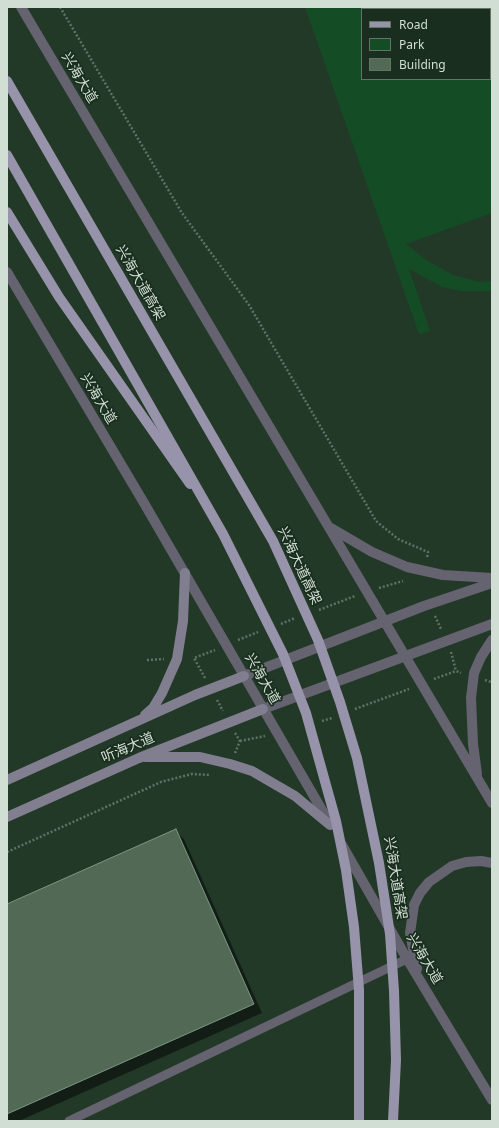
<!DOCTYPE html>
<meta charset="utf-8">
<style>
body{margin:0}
#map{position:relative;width:499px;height:1128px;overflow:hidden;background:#233928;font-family:"Noto Sans",sans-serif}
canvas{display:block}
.frame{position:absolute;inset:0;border:8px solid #d1ded3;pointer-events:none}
.legend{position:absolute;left:361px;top:8px;width:130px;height:72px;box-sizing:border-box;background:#192e1e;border:1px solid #637466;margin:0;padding:5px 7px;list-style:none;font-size:12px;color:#d1ded3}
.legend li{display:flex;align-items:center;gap:8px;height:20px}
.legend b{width:20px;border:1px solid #637466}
</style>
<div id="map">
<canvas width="499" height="1128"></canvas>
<div class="frame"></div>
<ul class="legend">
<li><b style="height:5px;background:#9793aa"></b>Road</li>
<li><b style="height:11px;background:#134c25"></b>Park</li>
<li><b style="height:11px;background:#526956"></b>Building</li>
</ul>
</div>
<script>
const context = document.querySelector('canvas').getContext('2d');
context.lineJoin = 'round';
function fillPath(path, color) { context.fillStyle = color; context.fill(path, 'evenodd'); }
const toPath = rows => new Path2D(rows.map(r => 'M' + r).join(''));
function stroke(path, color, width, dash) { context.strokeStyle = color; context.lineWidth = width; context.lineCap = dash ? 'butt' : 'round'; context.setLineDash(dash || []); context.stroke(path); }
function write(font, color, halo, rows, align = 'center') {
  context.font = font + ' "Noto Sans","Noto Sans SC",sans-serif'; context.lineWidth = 3.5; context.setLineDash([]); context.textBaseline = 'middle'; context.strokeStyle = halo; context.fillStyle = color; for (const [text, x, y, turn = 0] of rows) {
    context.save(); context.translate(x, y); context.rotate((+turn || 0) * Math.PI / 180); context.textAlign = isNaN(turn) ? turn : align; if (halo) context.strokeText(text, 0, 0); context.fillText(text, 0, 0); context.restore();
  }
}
const green = toPath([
 [305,7,492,7,492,213,406,244,428,261,453,275,480,282,492,281,492,291,462,291,442,287,409,269,430,331,419,334],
 [362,9,490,9,490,79,362,79]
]);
const shadow = toPath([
 [175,831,184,839,262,1013,19,1121,7,1121,7,905]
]);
const building = toPath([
 [176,829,254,1004,7,1114,7,904,176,829]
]);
const path = toPath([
 [60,7,182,213,249,305,376,521,398,539,428,552,427,558],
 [379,588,403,581],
 [319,610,355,596],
 [435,616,441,629],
 [281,624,295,618],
 [238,640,258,632],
 [451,652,456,671],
 [147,660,164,659],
 [205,678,194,658,215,650],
 [434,679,456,671,461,673],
 [485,680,491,682],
 [217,700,223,711],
 [355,709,409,689],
 [322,721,332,718],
 [235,733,240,741],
 [240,741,265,736],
 [235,753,240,741],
 [7,852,161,782,192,774,210,775]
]);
const service = toPath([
 [69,1121,407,959]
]);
const tertiary = toPath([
 [21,7,492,803],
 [7,272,144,503,330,824],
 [331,528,372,552,407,567,443,575,492,578],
 [244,676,424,606,492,583],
 [263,709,492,624],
 [477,774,473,744,471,698,474,673,481,657,492,640],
 [342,845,407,959,492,1100],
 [417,969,410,933,414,905,420,893,429,882,452,866,466,862,481,861,492,863]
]);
const secondary = toPath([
 [145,715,153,708,162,693,177,659,183,621,185,573],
 [145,757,200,757,230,764,252,771,295,796,330,825],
 [7,780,195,695,244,676],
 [7,817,139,758,263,709]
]);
const primary = toPath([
 [7,212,59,297,190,484]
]);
const primaryBridge = toPath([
 [7,81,273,541,318,640,340,702,357,758,379,863,390,934,394,991,396,1060,393,1121],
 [7,155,223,534,283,654,306,713,336,821,346,870,354,927,359,990,359,1121]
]);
const streetNames = [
 ["兴海大道",79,78,59],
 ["兴海大道高架",140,283,60],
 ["兴海大道",98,399,59],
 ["兴海大道高架",299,566,65],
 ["兴海大道",262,679,60],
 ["听海大道",128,748,-23],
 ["兴海大道高架",395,878,81],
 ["兴海大道",424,959,59]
];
fillPath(green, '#134c25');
fillPath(shadow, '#0007');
fillPath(building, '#526956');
stroke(building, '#7d9682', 1);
stroke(path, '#5f7263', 2.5, [2, 2]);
stroke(service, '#65636f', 9);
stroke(tertiary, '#65636f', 10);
stroke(secondary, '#817e90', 10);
stroke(primary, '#9793aa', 10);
stroke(primaryBridge, '#9793aa', 10);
write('14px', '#d1ded3', '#192e1e', streetNames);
</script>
